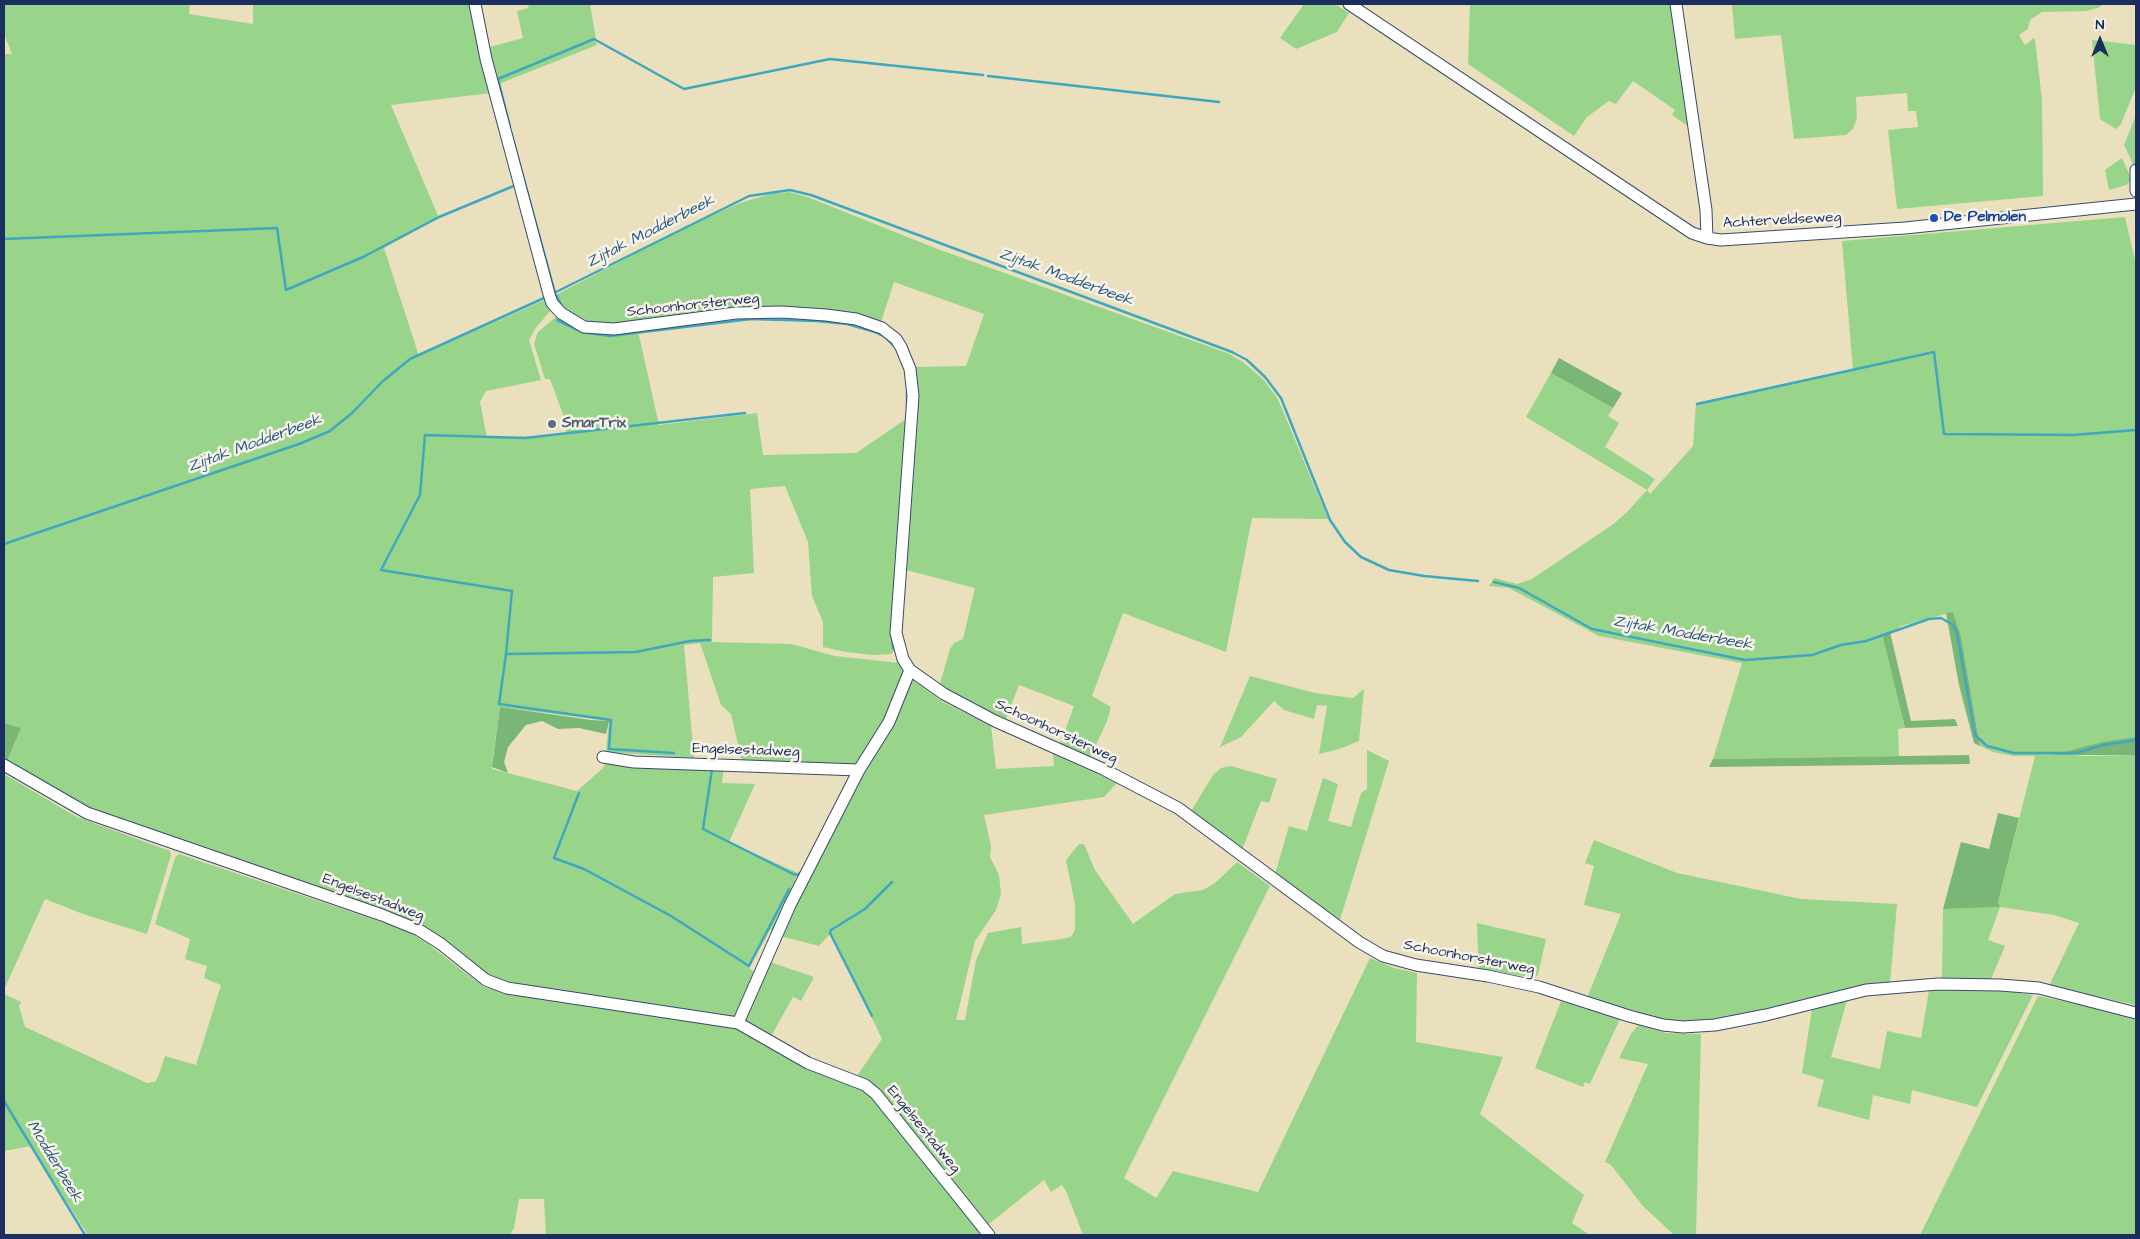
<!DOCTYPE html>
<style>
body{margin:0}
#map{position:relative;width:2140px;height:1239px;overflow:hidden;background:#eae0bd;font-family:"Architects Daughter",sans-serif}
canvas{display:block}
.frame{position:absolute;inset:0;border:5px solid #1b2f5e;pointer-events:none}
.north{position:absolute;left:2075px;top:15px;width:50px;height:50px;-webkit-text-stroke:4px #f7f3e8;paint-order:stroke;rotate:0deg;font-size:14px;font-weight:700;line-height:20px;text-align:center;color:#1b2f5e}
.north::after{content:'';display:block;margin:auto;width:18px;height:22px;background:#1b2f5e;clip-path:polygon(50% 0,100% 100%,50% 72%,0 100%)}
</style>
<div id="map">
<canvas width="2140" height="1239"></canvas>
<div class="frame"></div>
<div class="north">N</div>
</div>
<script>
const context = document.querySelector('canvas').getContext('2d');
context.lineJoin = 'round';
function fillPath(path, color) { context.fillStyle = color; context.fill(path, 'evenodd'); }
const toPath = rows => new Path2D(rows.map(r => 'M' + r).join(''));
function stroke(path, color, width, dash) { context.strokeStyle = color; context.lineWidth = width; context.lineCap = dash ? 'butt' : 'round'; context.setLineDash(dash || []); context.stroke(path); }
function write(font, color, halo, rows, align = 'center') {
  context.font = font + ' "Architects Daughter",sans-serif'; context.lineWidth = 5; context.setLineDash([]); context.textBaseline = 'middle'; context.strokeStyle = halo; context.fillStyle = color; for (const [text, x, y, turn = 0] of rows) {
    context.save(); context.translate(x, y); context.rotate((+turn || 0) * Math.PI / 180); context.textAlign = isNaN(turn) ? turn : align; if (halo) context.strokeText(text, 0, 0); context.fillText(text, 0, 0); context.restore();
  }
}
const green = toPath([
 [4,4,190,4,189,14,253,24,253,4,470,4,491,93,391,105,439,218,384,248,419,356,547,299,551,310,535,329,529,340,541,380,486,391,480,402,487,438,566,435,564,417,550,379,545,379,534,344,538,332,557,316,638,331,659,425,757,413,763,455,856,453,909,417,898,648,891,654,873,655,846,652,823,647,823,622,812,596,808,542,785,486,750,489,754,573,713,577,712,642,791,644,835,656,900,663,905,671,898,693,858,765,742,762,731,714,721,705,700,643,684,645,694,758,606,752,609,721,500,707,493,756,492,769,577,791,604,767,606,759,724,767,722,783,755,784,729,842,798,873,773,931,770,930,749,968,756,973,732,1020,495,985,419,926,94,816,5,766,21,728,4,723,4,54,12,54,4,34],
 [529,4,590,4,597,45,496,85,486,48,523,38,517,11,528,8],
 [1304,4,1335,4,1349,13,1337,32,1296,49,1280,38],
 [1470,4,1673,4,1689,127,1672,115,1675,110,1633,81,1616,104,1609,101,1587,117,1574,136,1468,64],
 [1732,4,2104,4,2098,8,2085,11,2042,12,2030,20,2028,29,2019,35,2025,45,2034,38,2035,40,2042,100,2043,196,1897,209,1888,130,1918,127,1916,111,1908,111,1907,93,1856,97,1857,118,1853,129,1846,135,1794,139,1781,35,1735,39],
 [2092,40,2136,45,2136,87,2121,124,2116,129,2100,119],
 [2136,115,2136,163,2134,166,2124,145],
 [2122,158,2132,180,2126,185,2109,190,2105,170],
 [789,192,810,198,935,248,1230,354,1244,363,1263,379,1278,399,1328,519,1252,518,1226,652,1123,613,1092,696,1111,707,1107,721,1089,760,1060,745,1074,706,1019,685,1006,719,939,687,950,649,954,643,963,639,975,588,906,570,905,548,914,367,966,366,984,314,894,282,881,322,808,311,595,326,572,317,552,297,688,226,740,203,770,194],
 [2125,217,2136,264,2136,737,2055,754,2085,756,2136,755,2136,1005,2049,986,2079,923,2054,915,2000,907,1988,940,2005,946,1991,979,1942,979,1943,909,2000,907,1998,902,2035,756,2013,756,1993,752,1980,746,1961,636,1953,612,1901,626,1884,637,1905,728,1898,729,1899,756,1713,759,1742,663,1599,636,1509,588,1489,586,1494,578,1517,584,1532,579,1612,525,1626,513,1647,490,1526,417,1551,373,1613,408,1608,416,1619,423,1605,447,1655,479,1647,490,1650,494,1693,446,1696,403,1853,370,1842,241],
 [1250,676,1315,693,1353,698,1364,689,1359,741,1339,749,1319,754,1327,706,1317,705,1314,719,1284,710,1274,701,1241,737,1220,747],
 [910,678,943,702,991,726,996,769,1054,766,1053,754,1117,783,1104,797,984,815,991,846,990,857,999,875,1001,894,996,910,975,941,956,1020,965,1020,976,960,988,933,1021,927,1022,944,1062,939,1070,937,1073,934,1075,929,1075,904,1066,860,1079,844,1084,844,1095,870,1133,924,1175,894,1203,890,1215,883,1237,862,1270,886,1124,1178,1156,1198,1173,1171,1258,1192,1370,958,1394,968,1417,973,1416,1042,1503,1057,1480,1114,1584,1195,1572,1223,1590,1235,1083,1235,1066,1191,1062,1185,1051,1192,1044,1180,985,1227,857,1076,882,1039,831,933,819,946,780,936],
 [1367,750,1389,761,1339,923,1275,874,1289,826,1307,831,1323,778,1338,784,1328,821,1351,827,1361,793,1367,789],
 [1231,766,1277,779,1269,803,1261,801,1242,850,1190,813,1213,775,1221,768],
 [4,774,77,817,170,851,171,855,147,934,83,914,45,899,4,990],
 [1594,840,1677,873,1801,899,1897,904,1890,983,1737,1019,1673,1024,1587,998,1621,914,1584,905,1594,866,1585,863],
 [179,854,408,931,428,944,484,987,516,994,731,1026,786,1057,868,1091,984,1235,546,1235,544,1199,519,1199,514,1228,510,1235,88,1235,31,1146,4,1151,4,994,21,1002,19,1006,25,1027,147,1083,155,1082,158,1077,165,1056,196,1065,221,985,204,978,207,966,185,959,190,939,155,924,175,858],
 [1477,923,1546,939,1538,975,1534,978,1479,968,1473,957,1478,953],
 [770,962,814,977,801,1001,793,997,770,1038,744,1020],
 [1929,990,1998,990,2033,995,1977,1107,1912,1090,1910,1104,1873,1095,1869,1120,1817,1106,1824,1080,1802,1073,1812,1009,1847,1000,1831,1057,1880,1069,1887,1031,1921,1038],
 [2038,996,2136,1016,2136,1235,1920,1235],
 [1561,1001,1620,1019,1590,1084,1585,1082,1583,1087,1535,1068],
 [1638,1025,1666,1033,1701,1034,1696,1235,1674,1235,1643,1206,1611,1165,1605,1162,1648,1064,1619,1058,1631,1034]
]);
const forest = toPath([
 [1559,358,1622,393,1613,408,1551,373],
 [1953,612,1961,636,1980,746,1974,743,1959,685,1946,613],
 [1890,632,1911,721,1955,719,1958,726,1905,728,1883,637],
 [500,707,591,720,609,721,606,734,579,728,558,729,542,721,526,725,508,747,504,762,508,773,492,767],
 [4,723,21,728,5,766,4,765],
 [2136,737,2136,755,2052,755,2103,742],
 [1969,755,1970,764,1709,767,1713,759],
 [1998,813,2019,818,1998,902,2000,907,1943,909,1961,842,1989,849]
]);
const stream = toPath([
 [988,76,1219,102],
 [510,127,498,79,594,39,684,89,830,59,983,75],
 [511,132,555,293,562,306],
 [4,239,277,228,286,290,363,257,439,217,516,185],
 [554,293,749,196,790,190,811,195,1232,352,1247,360,1265,377,1281,398,1330,520,1345,542,1361,557,1389,570,1424,576,1478,581],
 [557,320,582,332,610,336,751,319,816,321,847,324,875,332,885,337,895,347],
 [1697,404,1934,352,1944,434,2073,435,2136,430],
 [907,407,907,392],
 [4,544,299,444,330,431,352,413,383,381,410,359,544,298],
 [1494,582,1519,588,1592,629,1745,660,1812,655,1841,645,1866,641,1929,619,1941,618,1953,625,1957,633,1975,735,1987,746,2014,753,2077,753,2103,745,2136,740],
 [892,637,893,648],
 [710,640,690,641,636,652,506,654,512,591,381,570,420,495,425,435,525,438,745,413],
 [506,654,499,704,611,720,609,749,674,753],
 [712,769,703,829,793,874,798,875,802,871],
 [579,793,554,858,584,869,671,916,749,966,789,889],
 [872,1016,830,933,831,930,865,909,892,882],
 [4,1101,85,1235]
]);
const minor = toPath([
 [475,4,486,59,549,294,552,303,561,313,584,327,614,329,736,313,782,312,826,315,856,319,882,328,896,339,901,347,910,369,913,396,896,633,903,659,910,670,944,694,995,721,1103,769,1178,808,1359,942,1383,956,1416,965,1488,976,1539,987,1629,1016,1663,1025,1683,1027,1715,1025,1766,1015,1866,990,1938,984,2000,985,2039,988,2136,1013],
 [1349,4,1692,233,1707,238,1721,240,1905,228,2136,204],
 [1676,4,1706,210,1707,238],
 [2136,170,2136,191],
 [603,757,634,762,859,770],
 [4,765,87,813,382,915,419,930,441,944,486,980,507,988,738,1023,808,1063,865,1085,876,1094,989,1235],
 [738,1023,790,905,859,770,889,722,910,670]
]);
const markers = [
 [1934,218,5,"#1a4fb4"],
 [552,424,5,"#5c6f8a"]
];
const transitNames = [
 ["De Pelmolen",1944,218]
];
const streetNames = [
 ["Achterveldseweg",1782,221,-3],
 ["Schoonhorsterweg",693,306,-6],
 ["Schoonhorsterweg",1056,732,25],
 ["Engelsestadweg",746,751,2],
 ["Engelsestadweg",373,898,21],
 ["Schoonhorsterweg",1469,958,11],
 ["Engelsestadweg",923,1130,51]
];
const serviceNames = [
 ["SmarTrix",562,424]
];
const waterNames = [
 ["Zijtak Modderbeek",651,232,-27],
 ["Zijtak Modderbeek",1066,278,20],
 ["Zijtak Modderbeek",255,444,-20],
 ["Zijtak Modderbeek",1683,634,10],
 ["Modderbeek",54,1162,59]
];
fillPath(green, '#98d58a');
fillPath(forest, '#7ab676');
stroke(stream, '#3fa8bf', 2.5);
stroke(minor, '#3a4a6c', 13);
stroke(minor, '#fff', 11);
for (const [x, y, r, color] of markers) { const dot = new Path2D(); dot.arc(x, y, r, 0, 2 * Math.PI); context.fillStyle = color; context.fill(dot); stroke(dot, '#f7f3e8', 2); }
write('bold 15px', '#164399', '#f7f3e8', transitNames, 'left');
write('15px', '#1b2f5e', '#f7f3e8', streetNames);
write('bold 15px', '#4e5e75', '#f7f3e8', serviceNames, 'left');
write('italic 16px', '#285980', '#f7f3e8', waterNames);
</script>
